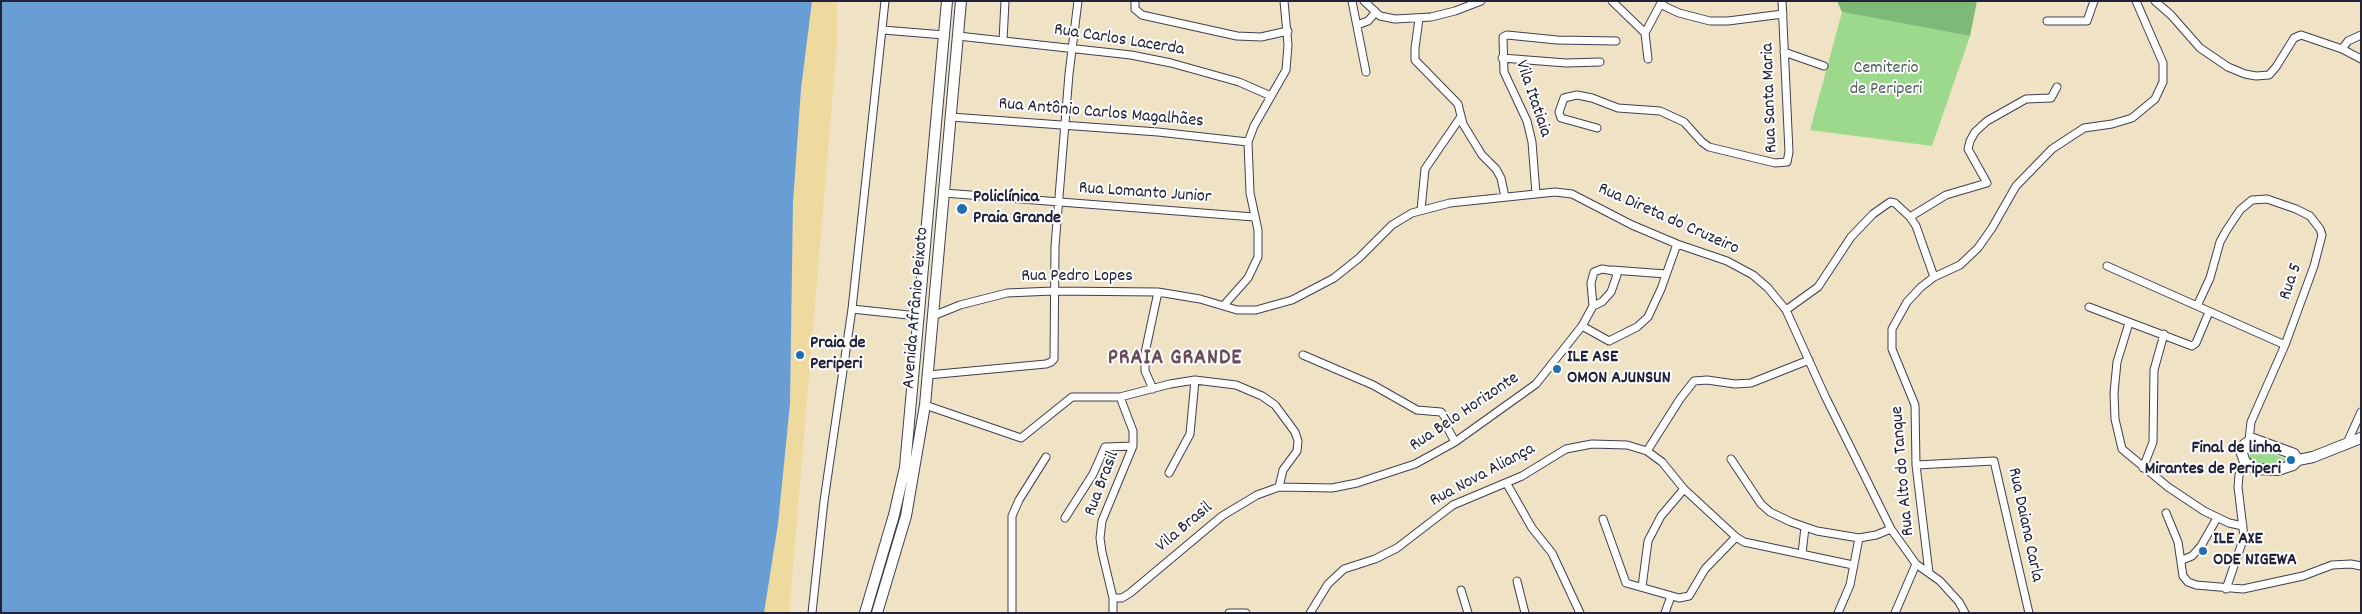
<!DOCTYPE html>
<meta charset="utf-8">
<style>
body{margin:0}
#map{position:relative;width:2362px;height:614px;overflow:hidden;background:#f0e2c5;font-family:Dekko,sans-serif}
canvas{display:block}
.frame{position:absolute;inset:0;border:2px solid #22223b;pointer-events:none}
</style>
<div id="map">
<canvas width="2362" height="614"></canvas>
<div class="frame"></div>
</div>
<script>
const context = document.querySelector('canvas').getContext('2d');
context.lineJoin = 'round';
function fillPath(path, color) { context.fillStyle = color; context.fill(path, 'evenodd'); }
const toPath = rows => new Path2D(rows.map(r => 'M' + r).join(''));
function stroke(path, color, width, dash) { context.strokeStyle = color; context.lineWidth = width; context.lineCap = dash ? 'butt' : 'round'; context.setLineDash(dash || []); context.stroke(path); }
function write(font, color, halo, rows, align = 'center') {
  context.font = font + ' Dekko,sans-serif'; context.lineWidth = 4; context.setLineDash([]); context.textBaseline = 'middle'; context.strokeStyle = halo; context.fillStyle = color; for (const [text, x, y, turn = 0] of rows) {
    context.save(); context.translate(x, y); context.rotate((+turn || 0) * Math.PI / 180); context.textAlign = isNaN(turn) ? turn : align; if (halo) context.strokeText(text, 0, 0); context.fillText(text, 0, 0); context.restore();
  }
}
const green = toPath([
 [1842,12,1970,36,1932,146,1810,130],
 [2256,449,2269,452,2288,460,2280,465,2256,465,2250,462,2249,457,2251,452]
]);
const forest = toPath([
 [1837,1,1977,1,1970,36,1842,12]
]);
const sand = toPath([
 [812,1,837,1,837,44,789,613,764,613,778,524,790,404,793,203,801,89]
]);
const water = toPath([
 [1,1,812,1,801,89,793,203,790,404,778,524,764,613,1,613]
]);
const street = toPath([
 [1135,1,1135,9,1142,15,1237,36,1261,37,1288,31],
 [1352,1,1366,72],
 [1364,1,1380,16,1395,19,1431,17,1455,11,1481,1],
 [1612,1,1645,33],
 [1661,1,1664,6,1679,13,1710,21,1728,21,1783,14],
 [2155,1,2171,15,2200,48,2228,67,2245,74,2256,76,2269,75,2276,67,2294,38,2301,35,2342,49,2361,59],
 [1419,19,1415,48,1415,60,1458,104,1463,124,1482,155,1496,169,1501,178,1505,197],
 [2047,21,2087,21,2094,1],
 [1357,25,1368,21,1375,13],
 [883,30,944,35],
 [958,36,1131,55,1171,63,1239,82,1271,96],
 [1003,41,1005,1],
 [2342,49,2348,41,2361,35],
 [1784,52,1824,66],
 [1502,58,1566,63,1600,62],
 [1648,59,1645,33,1661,3],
 [951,117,1158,132,1248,142],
 [1597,128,1561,118,1559,112,1564,98,1577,95,1592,98,1618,108,1660,111,1684,122,1702,142,1709,147,1775,163,1787,162,1789,152,1782,1],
 [944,193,1254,217],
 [1536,194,1532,142,1527,121,1504,72,1503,37,1507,35,1557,40,1616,41],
 [1421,210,1425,169,1460,118],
 [1910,217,1946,195,1987,183,1968,149,1970,141,1975,132,1987,121,2026,99,2051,98,2057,87],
 [2107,266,2285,345],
 [1612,270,1666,274],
 [1224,305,1248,278,1258,257,1258,230,1250,193,1248,142,1254,126,1286,70,1288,45,1284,1],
 [2197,306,2210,278,2220,242,2226,231,2240,210,2252,200,2267,199,2296,209,2310,216,2320,229,2322,235,2314,266,2285,345,2251,422,2249,440],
 [2089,307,2192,346,2196,343,2209,312],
 [852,309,918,316],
 [1786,310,1818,287,1851,237,1873,214,1890,202,1895,203,1910,217,1916,226,1934,277],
 [933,316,960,305,1007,293,1053,291,1158,292,1200,299,1237,310,1256,310,1292,300,1334,278,1359,258,1392,225,1412,213,1450,203,1555,192,1572,194,1632,225,1677,244,1727,261,1753,275,1768,288,1786,310,1825,396,1891,529,1916,564,1940,581,1959,602,1965,613],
 [2129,323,2117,362,2114,393,2115,419,2122,449,2168,487,2204,511,2229,523,2243,526],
 [1582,326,1593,306,1602,302,1611,292,1617,275,1614,271,1602,269,1594,272,1591,283,1593,306],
 [1303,355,1373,385,1417,410,1441,412,1445,417,1447,427,1455,442],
 [928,375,1046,364,1051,362,1054,359,1055,246,1069,74,1078,1],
 [1153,389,1145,371,1145,353,1158,292],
 [925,405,1021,438,1072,397,1120,397,1170,384,1195,380,1236,385,1262,396,1275,405,1295,432,1298,441,1297,451,1283,470,1279,487],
 [2347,443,2361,412],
 [1647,451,1680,399,1694,381,1707,380,1735,384,1751,383,1809,360],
 [1731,459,1761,504,1770,512,1791,522,1817,531,1859,538,1876,535,1891,529],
 [1916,465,1994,461,2029,613],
 [2143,468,2153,442,2154,370,2164,334],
 [1169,473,1190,434,1195,380],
 [1507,484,1532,528,1552,553,1580,613],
 [2166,513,2178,542,2183,576,2188,582,2196,585,2243,589,2303,576,2332,565,2351,564,2361,566],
 [1065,518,1093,474,1105,447,1133,446],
 [1603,519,1626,583,1679,598,1689,596,1705,569,1736,537],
 [1802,554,1805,527],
 [2182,560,2192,556,2201,546,2217,518],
 [1929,573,1916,465,1915,405,1892,349,1892,329,1907,302,1921,287,1934,277,1960,265,1978,248,1992,228,2016,186,2052,149,2084,128,2112,124,2132,118,2155,99,2163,82,2163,63,2136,1],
 [1517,581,1525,613],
 [1642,587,1648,541,1661,516,1684,489],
 [2226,589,2244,537,2238,487,2239,475,2245,462],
 [1461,590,1468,613],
 [1113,598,1122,598,1130,593,1222,516,1257,495,1279,487,1332,488,1357,483,1415,464,1455,442,1536,384,1582,326,1609,341,1637,327,1648,317,1661,289,1677,244],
 [812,613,824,501,852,309,885,1],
 [1012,613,1012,516,1019,500,1046,457],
 [1113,613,1113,598,1102,552,1100,538,1102,521,1133,446,1133,431,1120,397],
 [1229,613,1246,613],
 [1310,613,1328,584,1344,569,1375,559,1397,548,1453,505,1522,476,1566,449,1592,444,1627,445,1647,451,1662,462,1684,489,1736,537,1744,542,1853,565],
 [1665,613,1671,596],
 [1838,613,1850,585,1859,538],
 [1895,613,1916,564]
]);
const secondary = toPath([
 [2253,439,2294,454,2298,460,2293,465,2278,470,2255,469,2245,462,2242,454,2245,444,2253,439],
 [2298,460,2313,457,2361,438]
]);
const primary = toPath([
 [865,613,894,515,905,467,947,1],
 [877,613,906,516,925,405,961,1]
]);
const markers = [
 [962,209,6,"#1f6fb2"],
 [800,355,5,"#1f6fb2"],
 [1557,369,5,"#1f6fb2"],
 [2291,460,5,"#1f6fb2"],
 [2203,551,5,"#1f6fb2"]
];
const streetNames = [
 ["Rua Carlos Lacerda",1119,41,9],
 ["Rua Santa Maria",1771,98,-92],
 ["Vila Itatiaia",1532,99,71],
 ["Rua Antônio Carlos Magalhães",1101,114,5],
 ["Rua Lomanto Junior",1145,194,4],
 ["Rua Direta do Cruzeiro",1668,220,24],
 ["Rua Pedro Lopes",1077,278],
 ["Rua 5",2292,282,-71],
 ["Avenida Afrânio Peixoto",917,308,-85],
 ["Rua Belo Horizonte",1465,413,-34],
 ["Rua Alto do Tanque",1904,471,-95],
 ["Rua Nova Aliança",1483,476,-28],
 ["Rua Brasil",1103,484,-69],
 ["Rua Daiana Carla",2024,525,78],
 ["Vila Brasil",1185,528,-40]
];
const parkNames = [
 ["Cemiterio",1886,70],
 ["de Periperi",1886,91]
];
const poiNames = [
 ["Policlínica",973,199],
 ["Praia Grande",973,220],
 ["Praia de",810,345],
 ["Periperi",810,366],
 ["ILE ASE",1567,359],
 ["OMON AJUNSUN",1567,380],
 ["Final de linha",2281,450,"right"],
 ["Mirantes de Periperi",2281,471,"right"],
 ["ILE AXE",2213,541],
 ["ODE NIGEWA",2213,562]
];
const districtNames = [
 ["PRAIA GRANDE",1175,360]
];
fillPath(green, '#9dd98d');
fillPath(forest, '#7eb978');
fillPath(sand, '#eeda9e');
fillPath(water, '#699ed5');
stroke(street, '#413f50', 9);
stroke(secondary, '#413f50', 12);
stroke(primary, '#413f50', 12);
stroke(street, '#fff', 7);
stroke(secondary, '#fff', 10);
stroke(primary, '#fff', 10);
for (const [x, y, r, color] of markers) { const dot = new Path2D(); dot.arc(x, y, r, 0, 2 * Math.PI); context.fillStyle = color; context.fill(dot); stroke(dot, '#fff', 2); }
write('18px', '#22223b', '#fff', streetNames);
write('18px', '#4d6258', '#fff', parkNames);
write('bold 18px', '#22223b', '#fff', poiNames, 'left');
context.letterSpacing = '1px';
write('bold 22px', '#684c57', '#fff', districtNames);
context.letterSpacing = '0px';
</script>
